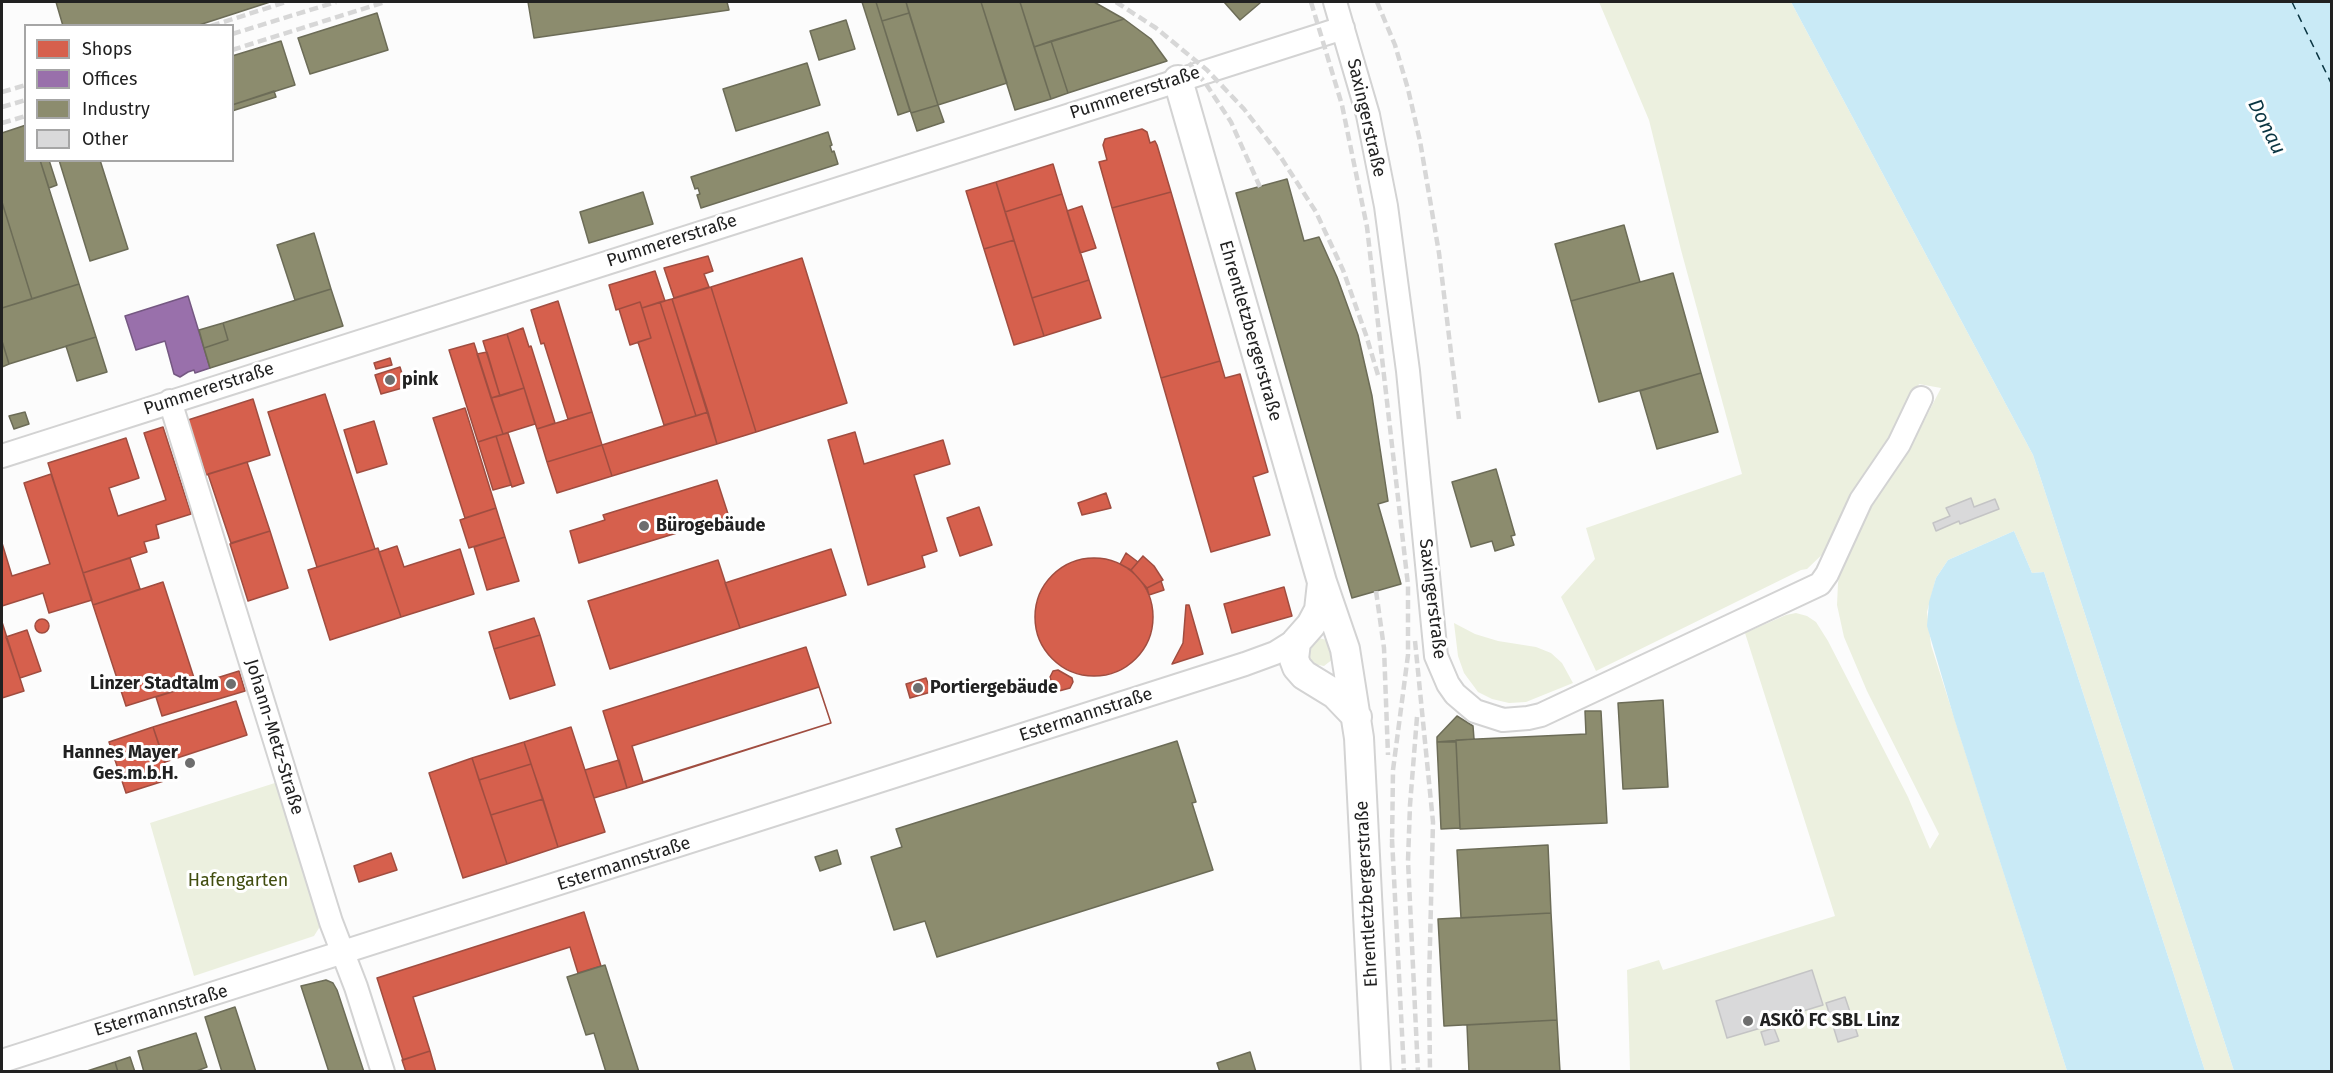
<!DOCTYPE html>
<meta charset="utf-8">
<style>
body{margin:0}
#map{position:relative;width:2333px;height:1073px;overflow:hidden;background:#fcfcfc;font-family:"Fira Sans",sans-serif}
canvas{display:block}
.frame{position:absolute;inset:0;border:3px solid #212121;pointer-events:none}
.legend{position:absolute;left:24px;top:24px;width:210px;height:138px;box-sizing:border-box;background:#fff;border:2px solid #a6a6a6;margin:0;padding:8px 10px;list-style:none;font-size:18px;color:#212121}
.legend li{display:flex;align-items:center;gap:12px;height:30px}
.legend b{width:30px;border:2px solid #a6a6a6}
</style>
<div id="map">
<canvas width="2333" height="1073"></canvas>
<div class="frame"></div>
<ul class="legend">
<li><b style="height:16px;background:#d6604d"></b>Shops</li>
<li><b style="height:16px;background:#9970ab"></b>Offices</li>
<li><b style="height:16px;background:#8c8c6e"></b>Industry</li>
<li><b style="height:16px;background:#d9d9da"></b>Other</li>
</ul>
</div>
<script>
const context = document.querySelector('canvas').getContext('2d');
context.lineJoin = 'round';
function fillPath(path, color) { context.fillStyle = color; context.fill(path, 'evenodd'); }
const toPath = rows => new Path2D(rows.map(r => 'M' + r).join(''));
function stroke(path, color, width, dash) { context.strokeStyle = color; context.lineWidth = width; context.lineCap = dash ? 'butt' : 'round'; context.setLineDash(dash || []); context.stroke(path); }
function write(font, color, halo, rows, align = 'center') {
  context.font = font + ' "Fira Sans",sans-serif'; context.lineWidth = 6; context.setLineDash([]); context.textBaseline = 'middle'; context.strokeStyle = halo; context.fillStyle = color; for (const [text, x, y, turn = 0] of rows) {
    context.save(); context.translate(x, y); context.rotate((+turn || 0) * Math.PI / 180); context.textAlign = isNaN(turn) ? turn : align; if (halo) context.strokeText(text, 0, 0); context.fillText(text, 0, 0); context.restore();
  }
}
const green = toPath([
 [1599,2,1791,2,2033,455,2234,1071,2205,1071,2044,572,2032,573,2014,531,1948,560,1936,578,1927,612,1931,645,2067,1071,1630,1071,1627,970,1659,960,1663,970,1835,916,1745,633,1786,615,1796,613,1807,616,1816,622,1828,641,1908,797,1930,849,1939,834,1867,691,1844,637,1837,605,1838,583,1843,558,1870,495,1924,421,1941,388,1919,384,1915,395,1830,547,1807,569,1801,570,1596,671,1561,597,1595,559,1586,528,1742,474,1681,250,1649,120],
 [1454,623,1475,634,1498,641,1536,647,1551,653,1562,663,1573,683,1526,702,1509,703,1492,699,1478,692,1464,673,1458,656],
 [1318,638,1327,640,1333,659,1324,666,1313,664,1306,655,1308,645],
 [278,782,321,922,319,928,314,936,194,976,150,823]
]);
const water = toPath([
 [1791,2,2331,2,2331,1071,2234,1071,2033,455],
 [2014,531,2032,573,2044,572,2205,1071,2067,1071,1954,718,1927,626,1929,602,1936,578,1948,560]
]);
const shops = toPath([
 [1142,129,1147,132,1150,143,1155,141,1157,145,1171,192,1112,208,1099,162,1107,160,1103,145,1105,139,1142,129],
 [1053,164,1062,194,1005,212,996,182,1053,164],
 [996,182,1014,240,984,249,966,191,996,182],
 [1171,192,1220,361,1161,378,1112,208,1171,192],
 [1062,194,1089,280,1032,298,1005,212,1062,194],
 [1082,206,1096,248,1080,253,1067,211,1082,206],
 [1014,240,1044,336,1014,345,984,249,1014,240],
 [708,256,713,271,704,274,709,287,674,298,664,268,708,256],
 [802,258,847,403,756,432,711,287,802,258],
 [655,271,665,301,642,308,640,302,616,310,609,285,655,271],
 [1089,280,1101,318,1044,336,1032,298,1089,280],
 [711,287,756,432,717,444,672,299,711,287],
 [672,299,708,412,696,416,660,302,672,299],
 [558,301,592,412,568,419,544,343,541,344,531,310,558,301],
 [640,302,651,338,630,345,619,309,640,302],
 [660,302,696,416,664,425,638,342,651,338,642,308,660,302],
 [523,328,529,347,531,346,555,423,537,429,507,334,523,328],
 [507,334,524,388,500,396,483,341,507,334],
 [474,343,503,434,478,442,449,350,474,343],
 [487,352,500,396,491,398,477,354,487,352],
 [390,358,392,365,376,369,374,363,390,358],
 [1220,361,1225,378,1240,374,1268,472,1253,477,1270,535,1211,552,1161,378,1220,361],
 [400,367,406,387,381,394,375,375,400,367],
 [524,388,535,424,503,434,491,398,524,388],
 [325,394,375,549,317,567,268,412,325,394],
 [253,399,270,455,206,475,188,420,253,399],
 [465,408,496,508,465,518,433,418,465,408],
 [592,412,602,445,547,462,537,429,592,412],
 [708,412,717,444,612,476,602,445,708,412],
 [374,421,387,464,357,473,344,430,374,421],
 [163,427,191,514,156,525,159,538,144,542,147,552,83,573,48,463,126,438,139,478,109,488,118,516,166,500,144,433,163,427],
 [855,432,864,464,943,440,950,464,914,475,937,551,922,556,925,567,868,585,828,440,855,432],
 [508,433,524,483,512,487,496,436,508,433],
 [496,436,511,485,493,490,478,442,496,436],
 [602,445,612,476,557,493,547,462,602,445],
 [247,462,270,531,231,543,208,474,247,462],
 [51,474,92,600,49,613,43,593,2,606,2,543,12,576,50,564,24,483,51,474],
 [717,480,729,517,579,563,570,531,605,520,603,515,717,480],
 [1106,493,1111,508,1082,515,1078,503,1106,493],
 [979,507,992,545,960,556,947,518,979,507],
 [496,508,505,537,469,548,460,520,496,508],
 [270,531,288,588,248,601,230,544,270,531],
 [505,537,519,581,487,590,474,547,505,537],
 [397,546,404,567,460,549,474,594,401,617,379,552,397,546],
 [378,548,401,617,330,640,308,570,378,548],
 [831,549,846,595,740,628,725,583,831,549],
 [1126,553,1138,562,1131,570,1120,564,1126,553],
 [1143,556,1154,566,1163,580,1147,588,1131,570,1143,556],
 '1035 617a59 59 0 1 1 118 0a59 59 0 1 1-118 0Z',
 [130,558,140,589,93,605,83,573,130,558],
 [718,560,740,628,610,669,588,601,718,560],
 [1161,581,1164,590,1149,595,1147,588,1161,581],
 [163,582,196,684,126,706,93,605,163,582],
 [1284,587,1292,616,1232,633,1224,604,1284,587],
 [1186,605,1189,605,1203,654,1172,664,1183,643,1186,605],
 [534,618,540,635,494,649,489,632,534,618],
 '35 626a7 7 0 1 1 14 0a7 7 0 1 1-14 0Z',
 [2,622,24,691,2,698,2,622],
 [27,630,41,671,20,678,6,637,27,630],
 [540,635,555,685,510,699,494,649,540,635],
 [806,647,831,723,627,788,603,711,806,647],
 [1058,670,1072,678,1073,682,1070,688,1059,691,1053,687,1050,677,1053,671,1058,670],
 [239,671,245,691,162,716,156,697,239,671],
 [926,678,931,692,910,698,906,684,926,678],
 [819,687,831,723,643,782,632,746,819,687],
 [236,701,247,735,165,762,153,727,236,701],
 [153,727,170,779,126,793,109,742,153,727],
 [571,727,605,832,558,847,524,742,571,727],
 [524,742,531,764,479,780,472,758,524,742],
 [472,758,507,864,463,878,429,773,472,758],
 [619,760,627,788,594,798,585,770,619,760],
 [531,764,543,799,491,815,479,780,531,764],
 [543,799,558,847,507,864,491,815,543,799],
 [391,853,397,870,359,882,354,866,391,853],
 [584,912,601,966,578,973,570,947,413,997,430,1051,403,1060,377,978,584,912],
 [430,1051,436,1072,406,1072,402,1060,430,1051]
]);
const offices = toPath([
 [188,296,210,368,195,373,194,370,188,372,180,377,174,374,165,341,136,350,125,316,188,296]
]);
const industry = toPath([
 [56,2,270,2,196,26,63,26,56,2],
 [528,2,727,2,729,10,534,38,528,2],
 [862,2,876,2,910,111,898,115,862,2],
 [876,2,906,2,909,13,882,21,876,2],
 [906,2,981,2,1007,83,938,105,906,2],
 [981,2,1020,2,1051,99,1015,110,981,2],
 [1020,2,1094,2,1124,19,1034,47,1020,2],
 [1224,2,1259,2,1260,3,1240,20,1224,2],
 [377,13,388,50,310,74,298,38,377,13],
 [909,13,938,105,911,113,882,21,909,13],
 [1124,19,1151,39,1167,61,1068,93,1051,41,1124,19],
 [846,20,855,49,819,60,810,31,846,20],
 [281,41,295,85,232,105,232,56,281,41],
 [1051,41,1068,93,1051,99,1034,47,1051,41],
 [807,63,820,105,736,131,723,89,807,63],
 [274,91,276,97,232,111,232,105,274,91],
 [938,105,944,122,917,131,911,113,938,105],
 [26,125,26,160,40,160,79,284,32,299,2,202,2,133,26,125],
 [828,132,832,145,830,146,832,152,834,151,838,164,701,208,697,195,700,194,698,188,695,189,691,177,828,132],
 [40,160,49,160,57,185,49,188,40,160],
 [59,160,100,160,128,249,90,261,59,160],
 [1287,179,1304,241,1319,237,1337,277,1358,335,1372,396,1388,501,1378,504,1401,584,1352,598,1236,193,1287,179],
 [643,192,653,224,589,243,580,212,643,192],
 [2,202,32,299,2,308,2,202],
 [1624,225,1640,282,1571,301,1555,244,1624,225],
 [314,233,331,289,295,300,277,245,314,233],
 [1673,273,1701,373,1599,402,1571,301,1673,273],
 [79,284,96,337,9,364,2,341,2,308,79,284],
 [331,289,343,326,210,368,204,348,228,340,223,323,331,289],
 [223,323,228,340,204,348,199,330,223,323],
 [96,337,107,372,77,381,66,346,96,337],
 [2,341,9,364,2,367,2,341],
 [1701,373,1718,432,1657,449,1640,391,1701,373],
 [25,412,29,424,14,429,9,416,25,412],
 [1496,469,1515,535,1511,536,1514,545,1495,551,1492,541,1471,547,1452,482,1496,469],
 [1663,700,1668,787,1623,789,1618,703,1663,700],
 [1585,711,1601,711,1607,823,1460,829,1456,740,1586,734,1585,711],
 [1457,716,1473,726,1474,739,1437,742,1437,737,1457,716],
 [1177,741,1196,802,1192,803,1213,870,937,957,925,921,894,930,871,857,902,847,896,829,1177,741],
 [1437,742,1456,742,1460,828,1441,829,1437,742],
 [1548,845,1551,913,1461,918,1457,850,1548,845],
 [837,850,841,864,820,871,815,857,837,850],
 [1551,913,1557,1020,1444,1026,1438,919,1551,913],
 [605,965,639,1072,606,1072,594,1033,586,1035,567,977,605,965],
 [326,980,333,983,337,990,364,1072,329,1072,301,986,326,980],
 [235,1007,256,1072,222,1072,205,1017,235,1007],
 [1557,1020,1560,1072,1469,1072,1467,1025,1557,1020],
 [196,1033,207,1067,194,1072,144,1072,138,1051,196,1033],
 [1250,1052,1256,1072,1220,1072,1217,1063,1250,1052],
 [130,1057,135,1072,118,1072,115,1062,130,1057],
 [115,1062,118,1072,84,1072,115,1062]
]);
const ferry = toPath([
 [2292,2,2332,85]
]);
const building = toPath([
 [1971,498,1974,507,1995,499,1999,509,1960,524,1959,521,1936,531,1933,523,1950,516,1946,508,1971,498],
 [1812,970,1823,1005,1770,1021,1771,1025,1727,1038,1716,1001,1812,970],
 [1845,997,1858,1036,1838,1042,1826,1003,1845,997],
 [1774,1028,1779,1041,1765,1045,1761,1032,1774,1028]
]);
const minor = toPath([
 [1335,2,1368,115,1386,206,1408,371,1436,656,1448,684,1455,694,1475,711,1503,720,1528,718,1541,715,1820,584,1827,574,1861,500,1899,444,1921,398],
 [170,401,331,922,356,987,383,1072],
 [2,456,1343,28],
 [2,1061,1245,664,1275,653,1299,638]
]);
const tertiary = toPath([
 [1178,80,1322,582,1345,649,1359,738,1376,1072],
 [1322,583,1319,610,1311,625,1296,642,1294,659,1297,667,1304,675,1335,694,1357,717]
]);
const rail = toPath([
 [1116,2,1156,28,1207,70,1244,109,1280,156,1316,212,1343,270,1366,335,1378,375],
 [1311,2,1342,105,1367,227,1408,585,1408,655,1393,770,1392,847],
 [1377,2,1395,45,1408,89,1420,141,1439,253,1459,419],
 [211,26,286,2],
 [232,34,336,2],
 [232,50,385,2],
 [1189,63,1206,84,1231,122,1260,187],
 [2,92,26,85],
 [2,107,26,100],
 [2,123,26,116],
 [1376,591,1384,648,1388,755],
 [1415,641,1433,822,1429,983,1430,1072],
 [1417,717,1410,805,1408,861,1418,1072],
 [1392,839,1404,1072]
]);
const markers = [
 [390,380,6,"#6e6e6e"],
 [644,526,6,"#6e6e6e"],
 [231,684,6,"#6e6e6e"],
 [918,688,6,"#6e6e6e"],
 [190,763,6,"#6e6e6e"],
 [1748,1021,6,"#6e6e6e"]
];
const streetNames = [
 ["Pummererstraße",1135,93,-18],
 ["Saxingerstraße",1366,118,77],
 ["Pummererstraße",672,241,-18],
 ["Ehrentletzbergerstraße",1250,331,74],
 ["Pummererstraße",209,389,-18],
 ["Saxingerstraße",1432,599,83],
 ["Estermannstraße",1086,715,-18],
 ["Johann-Metz-Straße",274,737,73],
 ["Estermannstraße",624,864,-18],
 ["Ehrentletzbergerstraße",1367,894,-93],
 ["Estermannstraße",161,1011,-17]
];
const poiNames = [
 ["pink",402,380],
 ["Bürogebäude",656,526],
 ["Linzer Stadtalm",219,684,"right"],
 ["Portiergebäude",930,688],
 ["Hannes Mayer",178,753,"right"],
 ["Ges.m.b.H.",178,774,"right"],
 ["ASKÖ FC SBL Linz",1760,1021]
];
const parkNames = [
 ["Hafengarten",238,881]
];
const waterNames = [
 ["Donau",2266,127,63]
];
fillPath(green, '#ecf0df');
fillPath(water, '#c9eaf6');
fillPath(shops, '#d6604d');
stroke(shops, '#a04d40', 1.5);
fillPath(offices, '#9970ab');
stroke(offices, '#755882', 1.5);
fillPath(industry, '#8c8c6e');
stroke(industry, '#6c6c57', 1.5);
stroke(ferry, '#0a3542', 1.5, [8, 6]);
fillPath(building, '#d9d9da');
stroke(building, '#c4c4c5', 1.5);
stroke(minor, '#d3d3d3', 26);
stroke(tertiary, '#d3d3d3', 32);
stroke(minor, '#fff', 22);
stroke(tertiary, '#fff', 28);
stroke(rail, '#d7d7d7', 4.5, [9, 4.5]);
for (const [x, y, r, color] of markers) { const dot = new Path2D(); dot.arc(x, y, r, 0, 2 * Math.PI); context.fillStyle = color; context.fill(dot); stroke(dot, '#fff', 2); }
write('18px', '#212121', '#fff', streetNames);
write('bold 18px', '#212121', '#fff', poiNames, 'left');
write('18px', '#414d0f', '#fff', parkNames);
write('italic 20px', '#0a3542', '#fff', waterNames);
</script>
